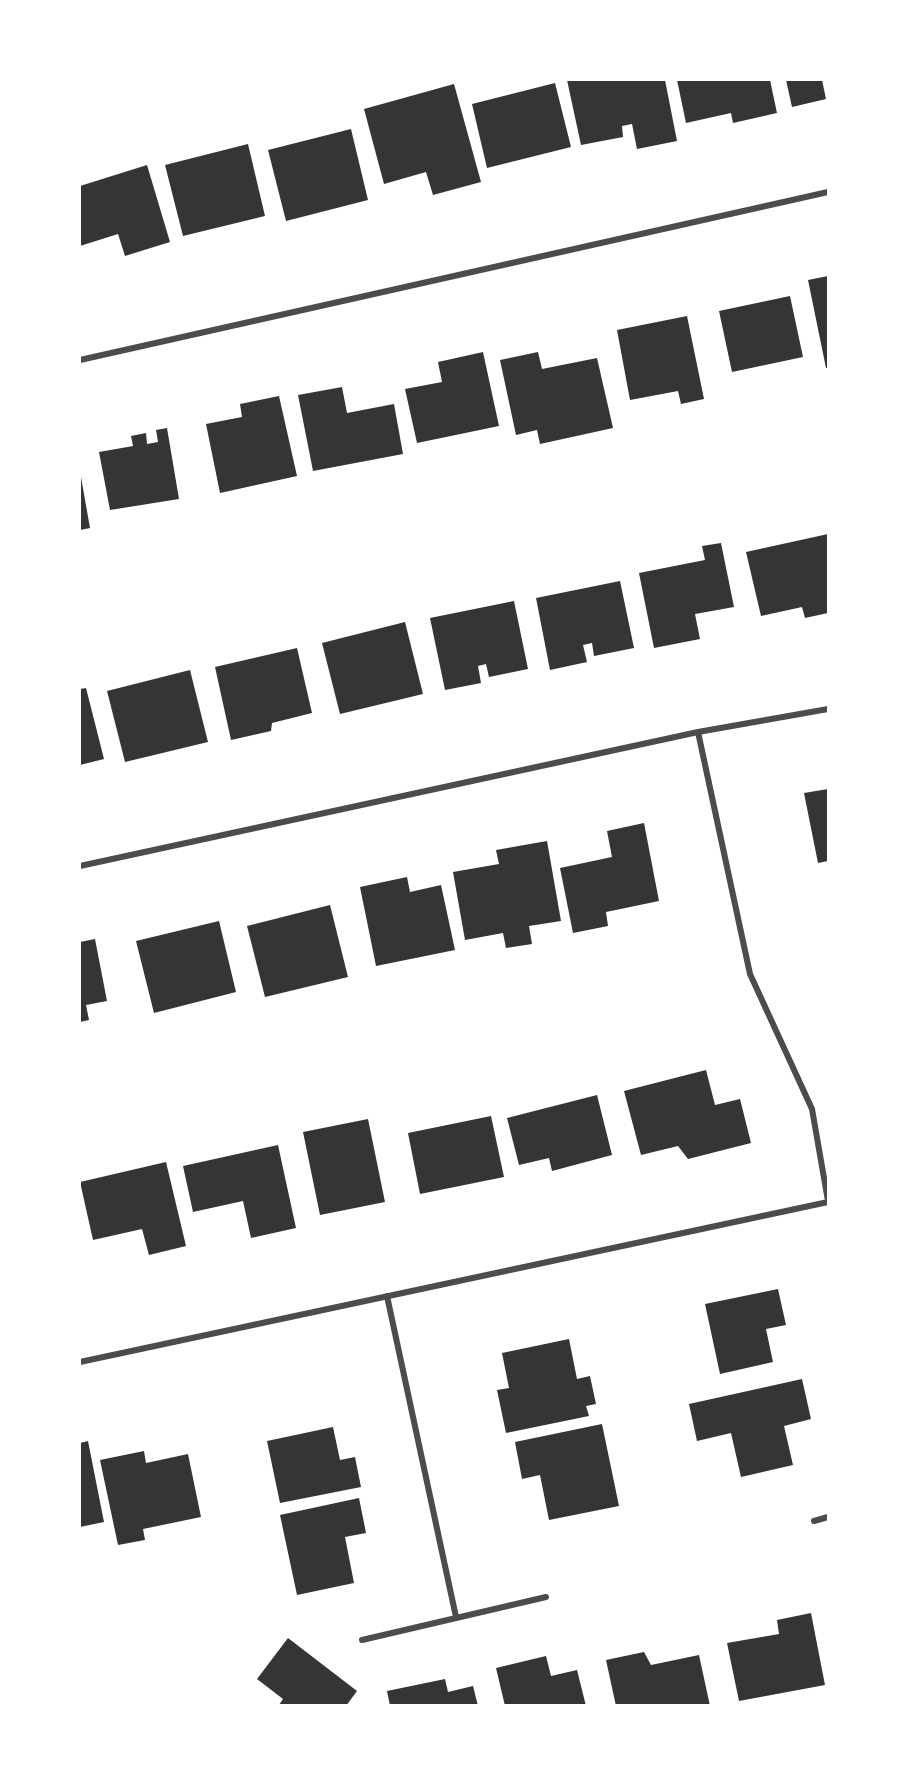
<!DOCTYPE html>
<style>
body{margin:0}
#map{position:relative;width:908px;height:1785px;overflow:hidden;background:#fff;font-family:"Nunito Sans",sans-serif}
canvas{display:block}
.frame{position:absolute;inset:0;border:81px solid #fff;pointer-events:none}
</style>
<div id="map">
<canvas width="908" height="1785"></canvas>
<div class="frame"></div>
</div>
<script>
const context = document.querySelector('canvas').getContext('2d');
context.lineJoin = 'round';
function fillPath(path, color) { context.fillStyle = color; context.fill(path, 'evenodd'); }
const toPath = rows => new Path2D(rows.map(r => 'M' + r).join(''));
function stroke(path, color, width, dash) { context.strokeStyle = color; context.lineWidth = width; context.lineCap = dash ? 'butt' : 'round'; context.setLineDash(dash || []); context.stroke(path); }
const building = toPath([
 [567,80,665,80,677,141,637,149,632,124,622,126,623,137,581,145],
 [677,80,770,80,777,113,733,123,731,113,686,123],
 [786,80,822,80,826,99,792,107],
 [555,83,571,147,487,168,472,104],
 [454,84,481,182,433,195,426,172,384,184,364,109],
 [351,129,368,200,286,221,268,150],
 [248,144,265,216,183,236,165,165],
 [147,165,170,242,125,256,118,234,80,246,80,186],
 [828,276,828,368,826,368,808,280],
 [790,296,803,357,732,372,719,311],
 [687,316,704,399,681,404,678,391,630,400,617,330],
 [483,352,499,426,417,443,405,389,442,382,438,362],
 [538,352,542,369,597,358,613,428,540,444,537,430,516,435,500,360],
 [342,387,347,413,394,404,403,454,313,471,298,395],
 [279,396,297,476,220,493,206,424,242,417,240,404],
 [167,428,179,499,110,510,99,452,133,446,131,436,146,433,147,444,158,442,156,430],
 [81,477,90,528,80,530,80,478],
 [828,534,828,613,805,618,802,607,761,616,746,552],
 [721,543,734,607,695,614,700,639,654,648,639,573,705,560,702,546],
 [620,581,634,648,594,656,592,643,583,645,587,662,550,670,536,598],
 [514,601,528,669,489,677,486,664,478,666,481,683,445,690,430,618],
 [405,622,423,694,340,714,322,643],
 [297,648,312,713,272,723,271,731,231,740,215,667],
 [190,670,208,742,125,762,107,691],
 [86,688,104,759,80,765,80,689],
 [828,789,828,861,818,863,804,793],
 [644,823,659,901,606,912,608,926,573,933,560,868,612,857,607,831],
 [547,841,561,921,529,926,532,944,506,948,503,933,465,940,453,872,499,864,496,850],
 [407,877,410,892,441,885,455,950,376,966,360,887],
 [330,905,348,977,265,997,247,926],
 [219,921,236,992,154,1013,136,941],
 [95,939,107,1001,86,1005,89,1020,80,1022,80,942],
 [706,1070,715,1105,740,1099,751,1143,688,1159,678,1146,641,1155,624,1091],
 [597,1095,612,1155,552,1171,549,1158,519,1165,507,1118],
 [491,1116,504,1177,420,1194,408,1133],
 [368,1119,385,1202,320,1215,303,1132],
 [278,1145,296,1228,251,1238,243,1201,193,1212,183,1166],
 [166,1162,186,1246,149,1255,142,1229,93,1240,80,1182],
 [778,1289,786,1325,766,1329,773,1362,720,1374,705,1304],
 [569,1339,577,1379,590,1376,596,1404,586,1406,589,1416,506,1433,497,1390,509,1388,502,1353],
 [802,1379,811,1419,784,1426,793,1465,741,1477,731,1433,697,1441,689,1404],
 [602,1424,619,1506,549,1520,540,1475,522,1479,515,1442],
 [333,1427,340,1460,355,1457,361,1487,280,1503,267,1441],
 [88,1441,104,1522,80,1527,80,1443],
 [144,1451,146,1463,188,1454,201,1517,143,1529,145,1540,118,1545,100,1460],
 [359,1498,366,1533,345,1537,354,1583,297,1595,280,1515],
 [811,1613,825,1685,739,1701,727,1643,779,1634,777,1620],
 [288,1638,357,1691,346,1706,280,1706,279,1705,283,1699,257,1679],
 [644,1652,651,1665,699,1655,710,1706,616,1706,606,1660],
 [546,1656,551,1676,577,1670,586,1706,505,1706,496,1668],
 [445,1679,448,1692,473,1686,478,1706,390,1706,387,1691]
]);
const minor = toPath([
 [80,360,828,192],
 [698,732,750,974,812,1109,828,1201],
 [80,866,698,732,828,709],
 [387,1296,456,1617],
 [80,1362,828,1202],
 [814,1521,828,1517],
 [362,1640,546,1597]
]);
fillPath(building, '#353535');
stroke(minor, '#4c4c4c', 6);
</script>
